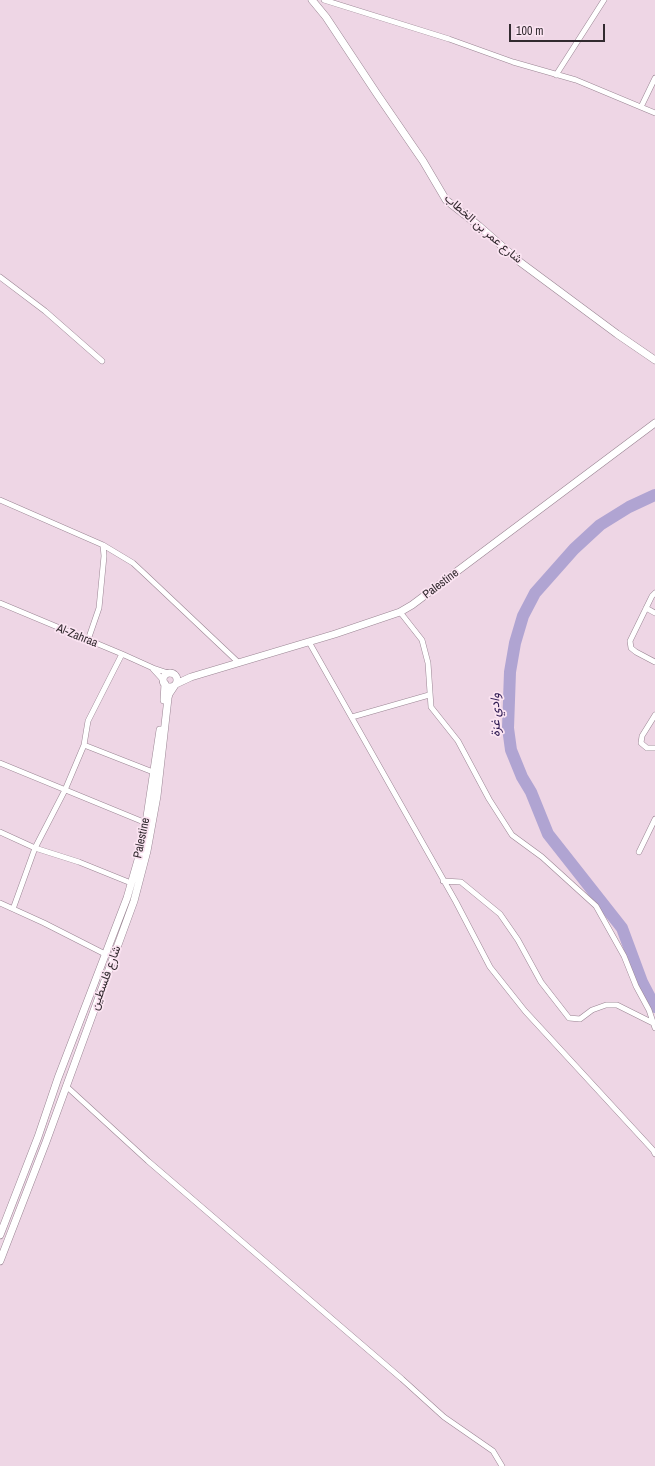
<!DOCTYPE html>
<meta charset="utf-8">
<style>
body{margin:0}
#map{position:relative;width:655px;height:1466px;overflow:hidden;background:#eed6e5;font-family:"Archivo Narrow",sans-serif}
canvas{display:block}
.scale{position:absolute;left:509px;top:24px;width:96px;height:18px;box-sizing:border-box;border:2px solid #322a2f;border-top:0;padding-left:5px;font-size:12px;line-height:14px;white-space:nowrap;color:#322a2f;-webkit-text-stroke:3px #fbe4f2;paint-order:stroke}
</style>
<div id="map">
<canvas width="655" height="1466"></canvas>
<div class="scale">100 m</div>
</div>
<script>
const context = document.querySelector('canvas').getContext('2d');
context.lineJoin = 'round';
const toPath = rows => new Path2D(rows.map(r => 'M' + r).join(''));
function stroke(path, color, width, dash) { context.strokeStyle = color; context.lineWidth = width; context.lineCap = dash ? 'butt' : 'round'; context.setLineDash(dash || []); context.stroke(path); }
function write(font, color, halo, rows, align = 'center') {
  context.font = font + ' "Archivo Narrow",Vazirmatn,sans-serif'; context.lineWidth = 3.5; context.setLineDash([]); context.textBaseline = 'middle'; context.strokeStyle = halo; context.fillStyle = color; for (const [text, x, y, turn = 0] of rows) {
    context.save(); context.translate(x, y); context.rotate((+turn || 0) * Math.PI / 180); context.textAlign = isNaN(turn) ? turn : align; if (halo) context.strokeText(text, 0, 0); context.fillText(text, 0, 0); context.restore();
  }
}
const river = toPath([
 [655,495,629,507,600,525,574,549,535,593,523,616,515,643,510,672,508,728,511,750,522,777,531,792,548,834,622,928,642,982,655,1007]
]);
const street = toPath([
 [324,0,449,39,513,62,576,80,655,113],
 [556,75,604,0],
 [641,107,655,78],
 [0,277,45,311,102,361],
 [0,500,103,545,104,556,99,608,88,640],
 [103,545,133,563,148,577,239,663],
 [655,593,652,596,630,641,631,648,636,652,655,662],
 [0,603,122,654,153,668,171,674],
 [646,608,655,613],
 [400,612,422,640,428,663,431,707,458,741,489,799,512,835,542,857,596,906,624,956,636,986,649,1010,655,1028],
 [309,642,456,902,490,967,525,1011,653,1150,655,1154],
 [153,669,164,681],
 [655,715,642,736,641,743,647,748,655,748],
 [352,717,429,695],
 [84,745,153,772],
 [0,763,146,823],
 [0,832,35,848,79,862,131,883],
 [639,852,655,819],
 [443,881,461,882,500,914,518,940,541,982,569,1018,580,1019,592,1010,606,1005,617,1005,653,1023],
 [0,903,44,923,105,954],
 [13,909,35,848,65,790,84,745,88,721,122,654],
 [66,1086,148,1161,402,1379,444,1417,493,1451,502,1466]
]);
const secondary = toPath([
 [312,0,326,17,377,94,423,161,446,200,479,226,520,262,617,334,655,360],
 '163 680a7 7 0 1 1 14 0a7 7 0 1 1-14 0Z',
 [176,684,191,677,335,634,400,612,412,605,655,423],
 [164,700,165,684],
 [0,1235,38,1137,58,1078,127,898,140,853,146,823,160,730],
 [0,1261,46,1142,134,901,147,851,157,796,168,698,169,694,175,685]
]);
const streetNames = [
 ["شارع عمر بن الخطاب",483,229,41],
 ["Palestine",441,584,-37],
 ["Al-Zahraa",77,636,22],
 ["Palestine",142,838,-78],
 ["شارع فلسطين",106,978,-70]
];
const waterNames = [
 ["وادي غزة",496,715,-91]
];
stroke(river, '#b0a4d2', 12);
stroke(street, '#9a8593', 6);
stroke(secondary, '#9a8593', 8);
stroke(street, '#fff', 5);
stroke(secondary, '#fff', 7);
write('12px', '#322a2f', '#fbe4f2', streetNames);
write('italic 13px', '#301c53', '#fbe4f2', waterNames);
</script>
